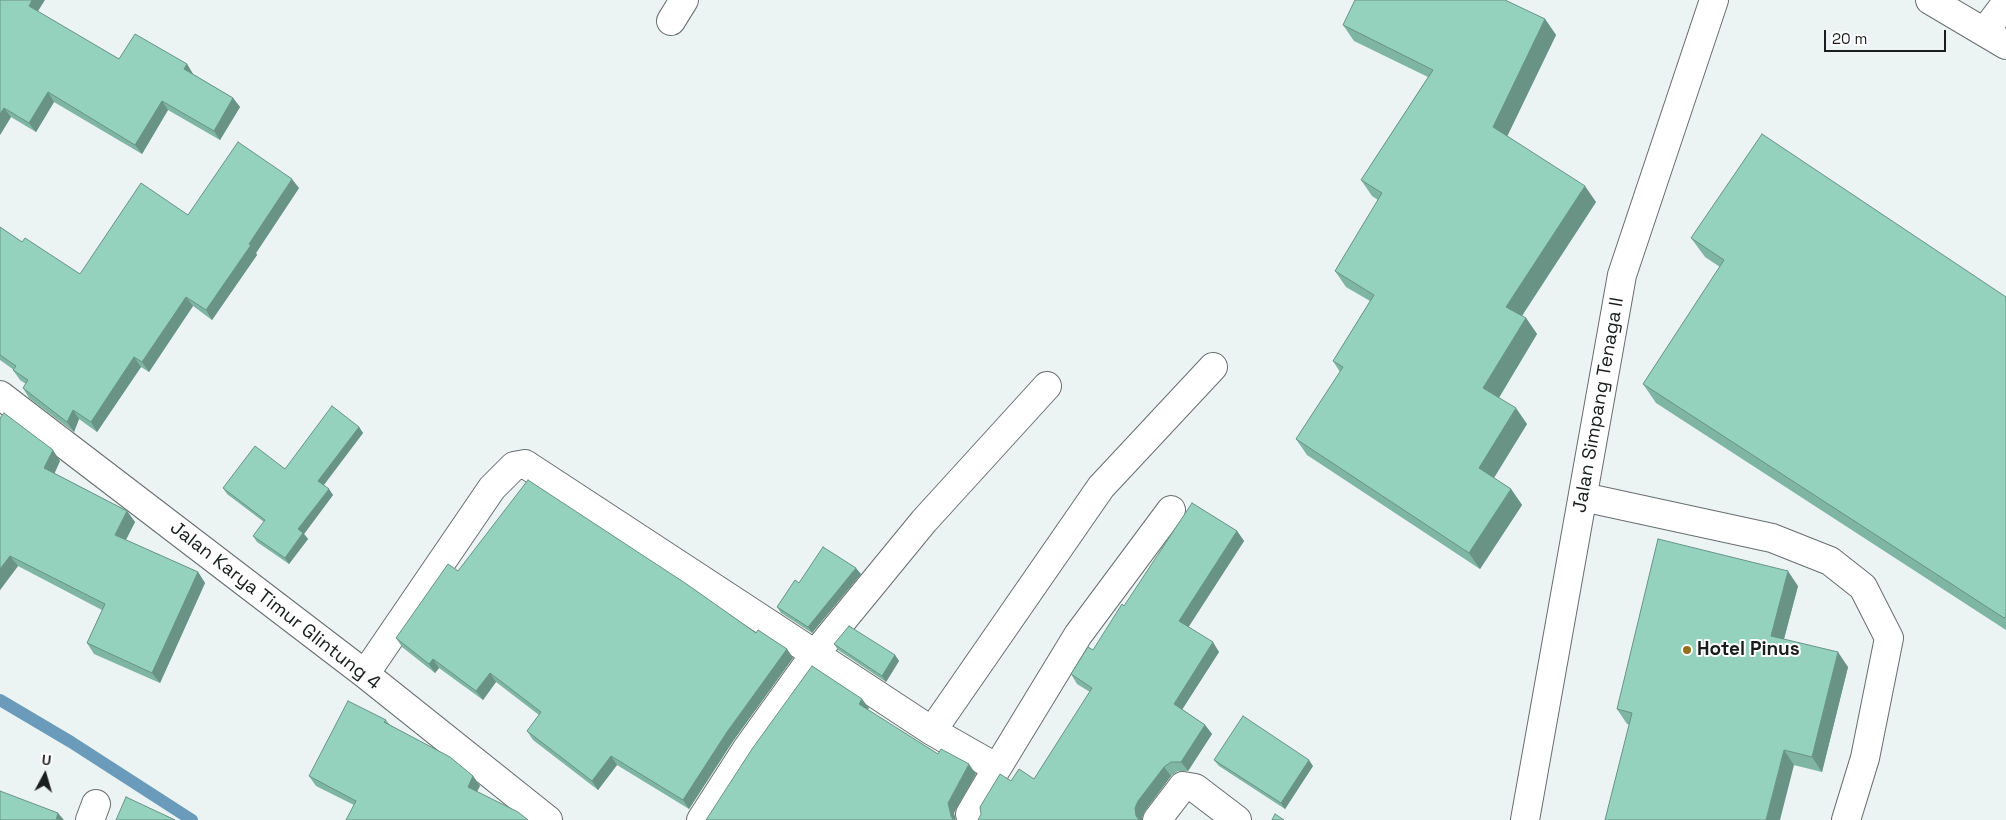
<!DOCTYPE html>
<style>
body{margin:0}
#map{position:relative;width:2006px;height:820px;overflow:hidden;background:#ebf3f3;font-family:"Space Grotesk",sans-serif}
canvas{display:block}
.north{position:absolute;left:20px;top:750px;width:50px;height:50px;-webkit-text-stroke:4px #fff;paint-order:stroke;rotate:6deg;font-size:14px;font-weight:700;line-height:20px;text-align:center;color:#1a1d1d}
.north::after{content:'';display:block;margin:auto;width:18px;height:22px;background:#1a1d1d;clip-path:polygon(50% 0,100% 100%,50% 72%,0 100%)}
.scale{position:absolute;left:1824px;top:30px;width:122px;height:22px;box-sizing:border-box;border:2px solid #1a1d1d;border-top:0;padding-left:6px;font-size:15px;line-height:18px;white-space:nowrap;color:#1a1d1d;-webkit-text-stroke:4px #fff;paint-order:stroke}
</style>
<div id="map">
<canvas width="2006" height="820"></canvas>
<div class="north">U</div>
<div class="scale">20 m</div>
</div>
<script>
const context = document.querySelector('canvas').getContext('2d');
context.lineJoin = 'round';
const toPath = rows => new Path2D(rows.map(r => 'M' + r).join(''));
function stroke(path, color, width, dash) { context.strokeStyle = color; context.lineWidth = width; context.lineCap = dash ? 'butt' : 'round'; context.setLineDash(dash || []); context.stroke(path); }
function fillPath(path, color) { context.fillStyle = color; context.fill(path, 'evenodd'); }
function write(font, color, halo, rows, align = 'center') {
  context.font = font + ' "Space Grotesk",sans-serif'; context.lineWidth = 4; context.setLineDash([]); context.textBaseline = 'middle'; context.strokeStyle = halo; context.fillStyle = color; for (const [text, x, y, turn = 0] of rows) {
    context.save(); context.translate(x, y); context.rotate((+turn || 0) * Math.PI / 180); context.textAlign = isNaN(turn) ? turn : align; if (halo) context.strokeText(text, 0, 0); context.fillText(text, 0, 0); context.restore();
  }
}
const stream = toPath([
 [0,700,71,742,192,820]
]);
const minor = toPath([
 [1930,0,2006,45],
 [671,21,684,0],
 [1985,31,2006,3],
 [0,395,365,674,548,820],
 [1583,497,1772,538,1830,561,1863,587,1889,638,1865,758,1846,820],
 [365,674,492,488,514,466,525,464,815,654,924,521,1047,386],
 [932,731,1101,487,1213,367],
 [90,820,96,804],
 [701,820,746,750,815,654,932,731,997,768,1078,635,1171,510],
 [972,820,970,814,997,768],
 [1157,820,1183,786,1195,788,1237,820],
 [1525,820,1622,275,1714,0]
]);
const wall = toPath([
 [0,0,38,12,119,59,187,64,193,74,233,98,240,107,220,140,168,110,142,154,54,102,36,132,11,117,0,135],
 [1545,19,1556,35,1507,136,1596,202,1522,316,1526,318,1537,334,1499,398,1527,424,1494,478,1511,489,1522,505,1480,569,1307,455,1296,439,1340,372,1333,361,1370,301,1346,287,1335,271,1378,200,1372,196,1361,180,1428,77,1354,41,1343,25],
 [299,188,256,253,257,255,212,320,193,306,149,372,141,367,97,432,79,419,74,432,29,398,23,388,26,384,20,380,13,370,14,370,0,360,0,227,22,242,80,274,188,215],
 [1691,238,2006,297,2006,630,1656,403,1643,384,1720,267,1705,257],
 [0,418,60,461,54,473,127,511,135,522,126,540,198,572,205,583,160,683,94,654,87,643,102,610,18,566,0,590],
 [359,427,363,433,324,485,333,495,304,534,308,539,289,564,257,542,253,536,264,522,227,494,223,488,285,469],
 [1237,531,1244,541,1188,627,1219,652,1182,709,1205,725,1212,734,1188,771,1178,771,1171,776,1145,811,1142,818,1011,781,1034,779,1090,692,1077,684,1071,674,1093,650,1124,606],
 [458,571,756,633,787,649,793,658,733,741,689,809,617,765,598,790,533,740,527,731,539,715,496,682,483,700,439,668,435,673,402,647,396,638],
 [861,574,812,633,781,613,777,607,799,583],
 [1798,586,1784,639,1848,667,1822,772,1627,724,1617,709],
 [834,644,895,655,899,661,886,682,838,650],
 [386,720,390,725,473,776,480,786,354,805,316,786,309,776],
 [1214,760,1313,766,1285,809,1219,766]
]);
const shadedWall = toPath([
 [32,0,45,0,35,16,29,6],
 [1545,19,1556,35,1504,143,1493,127],
 [187,64,193,74,191,79,184,69],
 [48,92,54,102,36,132,29,123],
 [233,98,240,107,220,140,214,131],
 [162,101,168,110,142,154,135,145],
 [4,108,11,117,0,135,0,114],
 [292,179,299,188,256,253,257,255,212,320,206,310],
 [1585,186,1596,202,1517,323,1506,307],
 [186,297,193,306,149,372,142,362],
 [1526,318,1537,334,1495,404,1483,388],
 [134,357,141,367,97,432,91,422],
 [1516,408,1527,424,1490,484,1479,468],
 [73,410,79,419,74,432,67,422],
 [359,427,363,433,322,487,318,481],
 [53,450,60,461,52,479,44,468],
 [329,489,333,495,304,534,308,539,289,564,285,558,298,529],
 [1511,489,1522,505,1480,569,1469,553],
 [127,511,135,522,123,545,115,535],
 [1237,531,1244,541,1186,631,1179,621],
 [10,556,18,566,0,590,0,569],
 [856,568,861,574,812,633,808,627],
 [1788,571,1798,586,1781,650,1771,636],
 [198,572,205,583,160,683,152,673],
 [1213,642,1219,652,1180,713,1174,704],
 [787,649,793,658,733,741,689,809,683,800,727,732],
 [1838,652,1848,667,1822,772,1812,757],
 [895,655,899,661,886,682,882,676],
 [433,659,439,668,435,673,429,664],
 [490,673,496,682,483,700,476,691],
 [862,699,869,708,866,713,859,704],
 [1205,725,1212,734,1188,771,1181,762],
 [1784,750,1794,765,1780,820,1766,820],
 [611,756,617,765,598,790,592,781],
 [1309,760,1313,766,1285,809,1281,803],
 [969,764,976,774,954,813,956,820,953,820,951,816,948,803],
 [1164,767,1171,776,1145,811,1142,818,1142,820,1139,820,1136,816,1135,808,1138,801],
 [473,776,480,786,475,796,468,787],
 [58,813,64,820,56,820]
]);
const building = toPath([
 [0,0,32,0,29,6,119,59,135,34,187,64,184,69,233,98,214,131,162,101,135,145,48,92,29,123,4,108,0,114,0,0],
 [1355,0,1505,0,1545,19,1493,127,1585,186,1506,307,1526,318,1483,388,1516,408,1479,468,1511,489,1469,553,1296,439,1343,367,1333,361,1374,295,1335,271,1382,193,1361,180,1433,70,1343,25,1355,0],
 [1762,134,2006,297,2006,616,2004,618,1643,384,1724,260,1691,238,1762,134],
 [238,142,292,179,249,244,251,245,206,310,186,297,142,362,134,357,91,422,73,410,67,422,23,388,28,380,13,370,16,366,0,355,0,227,22,242,25,238,80,274,141,183,188,215,238,142],
 [332,406,359,427,318,481,329,489,298,529,303,533,285,558,253,536,265,520,223,488,255,446,285,469,332,406],
 [4,413,53,450,44,468,127,511,115,535,198,572,152,673,87,643,105,604,10,556,0,569,0,418,4,413],
 [528,480,688,585,756,633,758,630,787,649,727,732,683,800,611,756,592,781,527,731,541,712,490,673,476,691,433,659,429,664,396,638,448,564,458,571,528,480],
 [1192,503,1237,531,1179,621,1213,642,1174,704,1205,725,1181,762,1171,762,1164,767,1138,801,1135,808,1136,816,1139,820,978,820,981,814,980,807,1000,774,1011,781,1019,769,1034,779,1092,688,1071,674,1088,647,1093,650,1122,604,1124,606,1192,503],
 [1658,539,1788,571,1771,636,1838,652,1812,757,1784,750,1766,820,1605,820,1632,713,1617,709,1658,539],
 [823,547,856,568,808,627,777,607,795,580,799,583,823,547],
 [849,626,895,655,882,676,834,644,849,626],
 [812,666,862,699,859,704,938,754,941,749,969,764,948,803,951,816,953,820,706,820,752,749,812,666],
 [348,701,386,720,384,722,450,757,473,776,468,787,518,812,528,820,346,820,356,801,309,776,348,701],
 [1243,716,1309,760,1281,803,1214,760,1243,716],
 [0,791,58,813,56,820,0,820,0,791],
 [126,797,175,820,116,820,126,797],
 [1275,814,1284,820,1272,820,1275,814]
]);
const markers = [
 [1687,650,5,"#937118"]
];
const streetNames = [
 ["Jalan Simpang Tenaga II",1599,405,-80],
 ["Jalan Karya Timur Glintung 4",275,606,38]
];
const poiNames = [
 ["Hotel Pinus",1697,650]
];
stroke(stream, '#6a9bba', 12);
stroke(minor, '#686e6e', 30);
stroke(minor, '#fff', 28);
fillPath(wall, '#7fb5a3');
fillPath(shadedWall, '#689385');
fillPath(building, '#94d2be');
stroke(building, '#689385', 1);
for (const [x, y, r, color] of markers) { const dot = new Path2D(); dot.arc(x, y, r, 0, 2 * Math.PI); context.fillStyle = color; context.fill(dot); stroke(dot, '#fff', 2); }
write('19px', '#1a1d1d', '#fff', streetNames);
write('bold 19px', '#1a1d1d', '#fff', poiNames, 'left');
</script>
